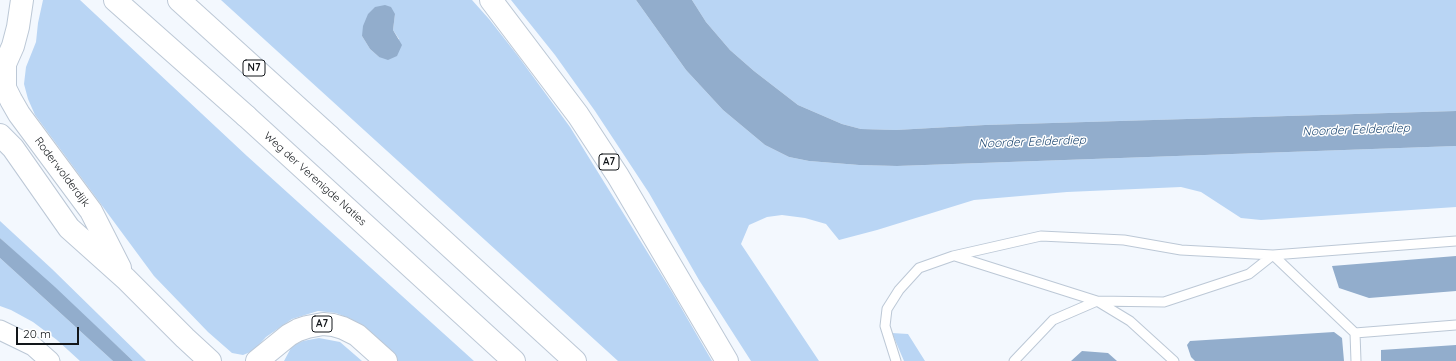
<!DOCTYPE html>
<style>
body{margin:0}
#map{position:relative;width:1456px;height:361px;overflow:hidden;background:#f3f8fe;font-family:Quicksand,sans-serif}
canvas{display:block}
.scale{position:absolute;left:16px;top:327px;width:63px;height:18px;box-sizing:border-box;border:2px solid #12161a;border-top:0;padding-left:5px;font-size:12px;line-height:14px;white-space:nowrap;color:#12161a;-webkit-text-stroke:3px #fff;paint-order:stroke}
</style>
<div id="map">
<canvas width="1456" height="361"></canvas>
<div class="scale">20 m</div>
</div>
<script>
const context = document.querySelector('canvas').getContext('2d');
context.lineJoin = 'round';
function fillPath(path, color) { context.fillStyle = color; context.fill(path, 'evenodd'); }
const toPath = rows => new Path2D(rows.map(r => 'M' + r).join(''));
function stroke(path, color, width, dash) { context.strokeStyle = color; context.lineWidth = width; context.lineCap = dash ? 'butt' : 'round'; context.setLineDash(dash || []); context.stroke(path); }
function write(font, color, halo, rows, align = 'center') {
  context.font = font + ' Quicksand,sans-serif'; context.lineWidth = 3; context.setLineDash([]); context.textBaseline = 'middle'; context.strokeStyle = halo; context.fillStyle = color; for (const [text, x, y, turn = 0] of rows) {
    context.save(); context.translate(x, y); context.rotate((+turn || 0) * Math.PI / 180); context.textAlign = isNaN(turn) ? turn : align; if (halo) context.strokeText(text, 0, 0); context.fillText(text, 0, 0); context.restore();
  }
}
const green = toPath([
 [43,0,80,0,247,156,474,361,398,361,351,319,336,313,318,311,292,319,266,337,253,351,243,355,232,353,208,332,154,276,35,115,28,99,24,84,26,67,36,42,38,23],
 [221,0,472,0,489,19,518,56,570,127,672,292,712,361,618,361],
 [395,14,393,30,399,39,379,57,370,49,362,36],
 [511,0,636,0,686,70,723,110,765,145,789,157,809,161,859,165,897,166,1456,146,1456,207,1261,220,1241,218,1201,192,1181,187,1067,192,974,200,877,230,839,240,826,224,805,218,782,215,767,217,749,225,741,244,819,361,751,361,699,280,649,193,595,111,555,55],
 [692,0,1456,0,1456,111,985,125,896,130,861,129,842,124,798,105,754,71,730,50,706,22],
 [0,221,52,269,146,361,133,361,0,238],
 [0,258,113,361,80,361,57,340,33,322,11,310,0,306],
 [892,333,908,334,925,361,904,361],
 [319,338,340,342,362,361,284,361,292,346,303,341]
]);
const water = toPath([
 [636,0,692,0,706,22,730,50,754,71,798,105,842,124,861,129,896,130,985,125,1456,111,1456,146,897,166,859,165,809,161,789,157,765,145,723,110,686,70],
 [385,5,391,7,395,14,393,30,402,45,397,56,388,60,379,57,370,49,362,36,363,26,368,14,375,7],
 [0,238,55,287,133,361,113,361,0,258],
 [1456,256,1456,291,1369,298,1339,288,1332,266],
 [1334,332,1342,338,1344,361,1195,361,1191,357,1187,345,1190,341],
 [1456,345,1456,361,1381,361,1381,350],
 [1082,351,1108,353,1117,361,1071,361]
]);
const service = toPath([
 [955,256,1097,301,1164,302,1249,274,1273,255,1456,241],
 [1355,333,1456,325],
 [896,361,885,326,887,309,899,290,919,268,953,256,1041,236,1124,240,1181,250,1273,255,1355,333,1356,361],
 [1014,361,1053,320,1097,301,1130,321,1174,361]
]);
const minor = toPath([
 [0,330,33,346,50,361]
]);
const primary = toPath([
 [5,64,5,88,11,100,19,114,91,211,120,268],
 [0,69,5,64,13,46,18,27,22,0],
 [0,135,13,148,69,228,126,279,185,338,210,361]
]);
const trunk = toPath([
 [115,0,246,116],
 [179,0,329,136]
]);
const motorway = toPath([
 [491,0,578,115,618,176,727,361],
 [246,116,514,361],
 [329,136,575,361],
 [257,361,289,335,298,330,307,327,323,324,333,325,343,328,357,335,386,361]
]);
const shields = [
 [254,68,22],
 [609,162,20],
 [322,324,20]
];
const shieldNames = [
 ["N7",254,68],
 ["A7",609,162],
 ["A7",322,324]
];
const streetNames = [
 ["Roderwolderdijk",62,172,53],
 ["Weg der Verenigde Naties",315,179,42]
];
const waterNames = [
 ["Noorder Eelderdiep",1356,130,-2],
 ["Noorder Eelderdiep",1032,142,-2]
];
fillPath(green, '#b9d5f4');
fillPath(water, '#92adcc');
stroke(service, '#bcc8d6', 11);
stroke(minor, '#bcc8d6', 21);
stroke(primary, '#bcc8d6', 24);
stroke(trunk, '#bcc8d6', 24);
stroke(motorway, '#bcc8d6', 24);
stroke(service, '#fff', 9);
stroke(minor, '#fff', 19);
stroke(primary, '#fff', 22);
stroke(trunk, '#fff', 22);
stroke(motorway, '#fff', 22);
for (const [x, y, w] of shields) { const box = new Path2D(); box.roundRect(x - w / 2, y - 8, w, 16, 3); context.fillStyle = '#fff'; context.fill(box); stroke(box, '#12161a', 1); }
write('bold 10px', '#12161a', null, shieldNames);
write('11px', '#12161a', '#fff', streetNames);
write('italic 12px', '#234c75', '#fff', waterNames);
</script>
